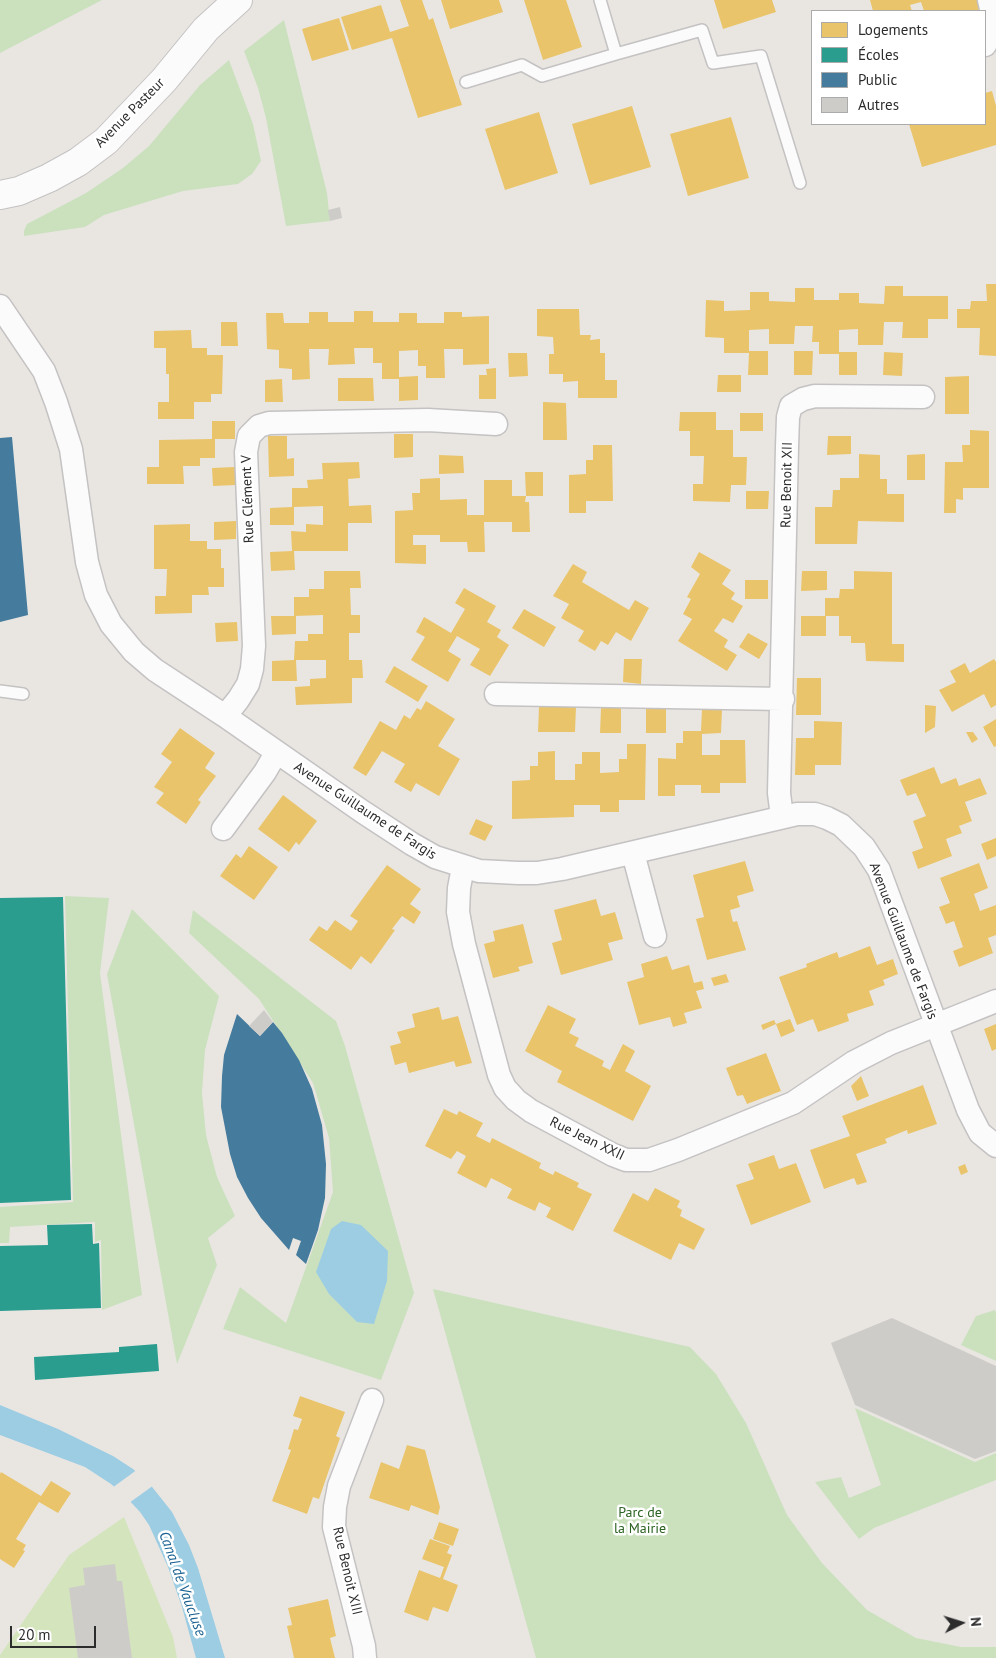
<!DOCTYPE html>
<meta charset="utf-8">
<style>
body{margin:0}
#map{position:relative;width:996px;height:1658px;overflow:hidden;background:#e9e6e2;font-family:"PT Sans",sans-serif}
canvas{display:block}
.legend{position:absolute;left:811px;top:10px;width:175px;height:115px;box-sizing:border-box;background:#fff;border:1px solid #ababab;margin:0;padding:6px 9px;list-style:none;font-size:15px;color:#2c2c2c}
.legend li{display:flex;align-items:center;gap:10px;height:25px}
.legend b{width:25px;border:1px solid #ababab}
.north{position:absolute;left:936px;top:1598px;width:50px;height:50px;-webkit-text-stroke:4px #fff;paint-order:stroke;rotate:85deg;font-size:14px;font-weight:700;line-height:20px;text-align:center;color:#2c2c2c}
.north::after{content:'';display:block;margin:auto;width:18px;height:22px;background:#2c2c2c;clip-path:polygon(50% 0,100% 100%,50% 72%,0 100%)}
.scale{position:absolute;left:10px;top:1626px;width:86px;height:22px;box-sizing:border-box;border:2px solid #2c2c2c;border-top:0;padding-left:6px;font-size:15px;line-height:18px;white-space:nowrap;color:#2c2c2c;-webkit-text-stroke:4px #fff;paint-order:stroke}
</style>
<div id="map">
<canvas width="996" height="1658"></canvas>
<ul class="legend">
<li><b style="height:14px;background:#e9c46a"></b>Logements</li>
<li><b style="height:14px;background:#2a9d8f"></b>Écoles</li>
<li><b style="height:14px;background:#457b9d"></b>Public</li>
<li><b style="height:14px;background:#ceccc9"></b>Autres</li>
</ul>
<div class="north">N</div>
<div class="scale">20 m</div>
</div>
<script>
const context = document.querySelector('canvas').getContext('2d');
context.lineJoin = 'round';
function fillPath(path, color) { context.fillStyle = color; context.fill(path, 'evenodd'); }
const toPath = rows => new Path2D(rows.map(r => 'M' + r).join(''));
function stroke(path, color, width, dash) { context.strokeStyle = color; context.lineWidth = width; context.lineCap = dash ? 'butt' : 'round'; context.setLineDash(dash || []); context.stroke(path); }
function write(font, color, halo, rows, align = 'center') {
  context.font = font + ' "PT Sans",sans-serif'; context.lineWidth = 5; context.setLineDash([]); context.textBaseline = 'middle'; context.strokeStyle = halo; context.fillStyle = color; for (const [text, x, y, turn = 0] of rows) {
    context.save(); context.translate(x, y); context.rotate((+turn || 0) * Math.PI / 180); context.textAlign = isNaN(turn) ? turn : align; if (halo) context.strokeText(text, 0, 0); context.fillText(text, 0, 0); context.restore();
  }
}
const green = toPath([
 [0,0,102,0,0,53],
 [284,20,327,193,330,221,286,226,266,118,258,88,244,51],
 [229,60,253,124,261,161,252,174,238,184,183,191,104,215,85,227,24,236,24,231,27,224,86,193,123,168,149,146,200,85],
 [65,896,109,898,100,973,142,1295,102,1310,101,1240,95,1242,95,1222,10,1227,9,1243,0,1243,0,1207,73,1202],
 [132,909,219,996,205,1050,202,1093,206,1135,217,1177,235,1216,208,1238,217,1265,177,1364,107,974],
 [193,910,336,1021,345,1046,414,1293,381,1380,223,1329,240,1287,286,1323,333,1192,329,1138,313,1083,259,999,189,933],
 [433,1289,690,1347,716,1374,746,1423,787,1515,822,1563,867,1610,916,1638,961,1647,996,1647,996,1658,536,1658],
 [995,1310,996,1313,996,1361,961,1345,976,1316],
 [855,1408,975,1462,996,1453,996,1480,874,1528,859,1539,815,1482,841,1477,849,1498,881,1485]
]);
const pitch = toPath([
 [124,1517,173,1637,177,1658,0,1658,0,1655,69,1555]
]);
const water = toPath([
 [342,1221,361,1225,388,1251,387,1281,374,1324,357,1322,329,1294,316,1272,331,1229],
 [0,1405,58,1429,113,1456,133,1469,149,1483,172,1512,189,1545,198,1568,225,1658,196,1658,182,1607,168,1567,149,1525,140,1512,126,1497,111,1484,85,1467,0,1435]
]);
const pier = toPath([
 [138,1469,154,1485,129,1503,112,1488]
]);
const homes = toPath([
 [400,0,422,0,429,20,433,18,462,105,418,118,392,38,352,50,341,17,381,5,390,32,409,26],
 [441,0,499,0,503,12,450,29],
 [524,0,566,0,582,47,543,60],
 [714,0,772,0,776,12,723,29],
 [870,0,985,0,987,8,976,11,924,11,921,2,910,5,912,11,873,11],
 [339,18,349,50,312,61,302,29],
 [992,91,996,106,996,145,922,167,909,124,985,124,985,93],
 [632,106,651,167,590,185,572,124],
 [539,112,558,173,505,190,485,129],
 [731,117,749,178,688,196,670,134],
 [986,284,996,284,996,356,979,355,980,328,957,328,957,309,970,309,971,301,987,301],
 [885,286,903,286,903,296,948,296,948,319,928,319,928,338,902,338,903,322,884,322,883,345,858,345,858,329,839,330,839,352,857,352,857,375,839,375,839,354,819,354,819,342,812,342,813,326,795,326,794,344,769,344,769,329,749,330,749,351,768,351,768,375,748,375,749,353,724,353,724,338,705,337,706,300,724,301,724,311,750,310,750,292,769,292,769,301,795,302,795,288,814,288,814,300,839,300,839,293,859,293,859,303,884,304],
 [537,309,579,309,580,335,591,335,590,340,600,339,600,353,605,353,605,380,617,380,617,398,578,398,578,381,563,382,563,374,549,374,549,354,554,354,553,337,537,336],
 [354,311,373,311,373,322,399,322,399,313,417,313,417,323,444,323,444,312,462,312,462,317,489,316,489,364,463,365,463,349,444,349,445,378,426,378,426,366,418,366,418,350,399,351,399,379,382,379,382,363,373,363,373,348,354,348,355,364,328,365,329,349,309,349,310,379,292,380,292,369,279,368,279,350,267,349,266,313,283,313,284,323,309,323,309,312,328,312,328,322,354,322],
 [221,322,237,322,238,346,221,346],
 [191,330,192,348,207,348,207,355,223,355,222,394,211,394,211,402,194,402,194,419,158,419,158,402,169,402,169,374,166,374,166,348,154,348,154,331],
 [794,351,813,351,812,375,794,375],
 [884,352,903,353,902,376,883,375],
 [508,353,527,353,528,376,509,377],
 [496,368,496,399,479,399,479,375,487,375,486,369],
 [718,375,741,375,741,392,717,392],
 [418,376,418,400,399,401,399,377],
 [969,376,969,414,945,414,945,377],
 [338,378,373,378,374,401,338,401],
 [282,379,283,402,265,402,265,380],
 [543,402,566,403,567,440,543,440],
 [680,412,716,412,716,430,733,430,733,457,747,457,746,485,731,485,730,502,693,501,693,484,703,484,704,456,690,456,690,431,679,431],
 [740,413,763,413,763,431,740,431],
 [212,421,235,421,235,439,215,439,215,458,200,458,200,466,183,466,184,484,147,484,147,467,159,467,159,440,212,439],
 [970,430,989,431,989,488,963,488,963,500,956,499,956,513,944,513,945,462,963,462,962,445,970,445],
 [394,434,413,434,413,457,394,458],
 [268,436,287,436,287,459,294,458,294,476,269,477],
 [828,436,851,436,851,454,827,455],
 [593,445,612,445,613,501,586,501,586,513,569,513,569,475,586,474,586,460,593,460],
 [859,454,880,455,880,479,887,479,887,494,904,494,904,522,858,521,857,544,815,544,815,507,832,507,833,490,840,490,840,478,859,478],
 [925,454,925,480,907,480,907,455],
 [439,455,463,456,464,473,439,474],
 [359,462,360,478,348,479,349,506,371,505,372,523,348,523,348,551,294,551,295,570,271,571,270,552,292,551,291,531,306,532,306,524,323,525,323,506,294,507,294,525,270,525,270,508,292,507,292,488,308,488,307,480,323,479,322,463],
 [235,467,236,485,213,486,212,468],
 [525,472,543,472,543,496,526,496],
 [440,478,440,500,467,499,467,515,484,515,484,480,512,480,512,496,526,496,525,502,529,502,530,532,512,532,512,522,484,522,485,552,468,552,467,542,440,542,440,535,413,535,413,545,426,545,426,564,395,563,395,511,413,510,412,493,420,493,420,479],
 [746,491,769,491,768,509,746,509],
 [236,521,236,539,214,540,214,522],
 [190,524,190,541,207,541,207,549,221,549,221,568,224,568,224,587,208,587,209,595,192,595,192,613,155,614,155,596,166,596,167,569,154,569,154,525],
 [699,552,731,570,722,584,735,593,731,599,743,606,733,623,723,618,714,631,728,640,724,647,737,655,727,671,678,641,692,619,683,614,691,599,687,597,700,574,691,567],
 [573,564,587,572,582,582,629,610,635,600,649,608,631,641,616,632,608,645,601,641,595,651,578,641,584,631,561,618,569,604,553,596],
 [324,571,360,571,361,588,350,588,351,615,360,615,360,633,349,633,349,660,362,660,363,678,352,678,352,703,296,705,295,687,310,686,310,679,326,678,326,660,296,660,297,681,272,681,272,661,294,660,295,641,308,641,308,634,323,634,323,615,294,616,294,597,309,597,309,589,324,589],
 [802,571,827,571,827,590,801,591],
 [854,571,892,572,892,644,904,644,904,662,866,661,865,643,851,643,851,636,839,636,839,616,825,616,825,598,839,598,840,589,854,589],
 [745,580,768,580,768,599,745,599],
 [464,588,496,606,487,622,501,630,497,637,509,645,490,676,470,665,480,649,457,636,448,651,461,659,448,682,411,660,425,637,416,632,424,617,451,633,465,609,455,603],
 [524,609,556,627,544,647,512,628],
 [271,616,296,616,296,634,272,635],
 [801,616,826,616,826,636,801,636],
 [237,622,238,641,216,642,215,623],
 [748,633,768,644,759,659,739,647],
 [624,659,642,659,641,684,623,682],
 [994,659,996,662,996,705,991,708,984,694,952,712,939,690,956,682,950,671,965,663,970,673],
 [394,666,428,686,418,702,385,682],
 [797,678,821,678,821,715,796,715],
 [426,701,455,719,438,746,460,759,439,796,416,783,411,792,394,782,405,764,382,751,366,776,353,768,380,721,396,730,404,715,410,719,417,708,421,710],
 [925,705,936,706,935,727,925,733],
 [539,707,576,707,575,732,538,732],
 [601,708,621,708,621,733,600,733],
 [646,709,666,709,666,733,646,733],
 [702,709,722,710,721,733,702,734,702,755,720,755,720,740,745,740,746,783,720,783,720,793,701,793,701,785,675,785,675,796,658,796,658,758,676,759,676,743,683,743,683,731,701,731],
 [996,719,996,746,994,747,983,727],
 [814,721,842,722,841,765,815,765,815,775,795,775,796,738,814,738],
 [180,728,215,753,205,768,216,776,198,800,201,802,186,824,156,803,164,793,154,787,172,762,161,754],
 [966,732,973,732,978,739,972,743],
 [627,744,646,744,645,800,619,800,619,812,600,812,600,805,574,805,574,817,512,819,512,781,530,780,530,766,538,766,538,752,555,751,555,780,575,780,575,764,582,764,582,752,600,752,600,773,619,772,619,759,627,759],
 [934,767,941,784,956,778,959,786,980,778,987,794,965,802,972,821,959,826,962,833,946,839,952,856,918,869,912,852,923,848,913,821,926,816,916,793,907,796,900,780],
 [283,795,317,821,299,845,296,842,289,852,258,829],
 [476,819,493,826,485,841,469,834],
 [996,838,996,856,987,860,981,844],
 [249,846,278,867,254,900,220,876,236,854,241,858],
 [745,861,754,891,737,896,740,907,730,910,733,922,737,921,746,950,707,960,696,919,704,917,693,875],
 [979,863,988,888,974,894,980,911,996,905,996,935,988,938,993,953,959,967,953,951,963,947,954,921,946,924,939,907,950,903,940,878],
 [387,865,421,889,410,904,421,912,414,924,402,916,392,929,395,930,371,964,361,956,351,970,309,940,319,926,327,931,335,920,351,931,358,921,350,916],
 [596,899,601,916,615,912,623,939,608,943,613,960,561,975,552,943,562,940,554,910],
 [523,924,533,963,518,967,520,971,493,978,484,944,495,941,493,931],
 [870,946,877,965,893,959,898,974,883,980,885,985,869,991,874,1005,847,1014,849,1021,818,1032,813,1019,797,1025,779,977,807,967,806,964,837,952,839,958],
 [667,956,672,970,689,965,694,983,702,981,704,989,696,991,702,1008,684,1013,687,1023,673,1027,670,1017,639,1025,627,982,644,977,641,964],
 [726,974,729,982,714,986,711,978],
 [548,1005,576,1019,569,1033,579,1038,575,1046,604,1061,602,1066,610,1070,623,1044,635,1051,625,1071,651,1086,633,1121,557,1082,562,1071,525,1051],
 [439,1007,442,1020,458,1016,472,1063,456,1067,454,1061,409,1073,406,1062,395,1065,390,1046,401,1043,397,1032,415,1027,412,1014],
 [790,1019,795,1031,781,1037,776,1024],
 [774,1020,776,1024,763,1030,761,1025],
 [996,1024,996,1049,992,1051,984,1029],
 [766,1053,781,1091,747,1104,743,1095,737,1096,726,1068],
 [861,1076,869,1096,857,1101,851,1086],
 [923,1085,937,1124,908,1134,907,1130,885,1139,887,1143,856,1154,867,1182,857,1185,854,1178,824,1189,810,1150,850,1136,842,1116],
 [444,1109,457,1115,459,1111,483,1123,476,1136,490,1143,492,1138,541,1163,539,1168,553,1175,555,1171,579,1183,577,1187,592,1194,573,1231,546,1217,551,1208,539,1202,535,1211,507,1198,512,1189,501,1183,491,1178,486,1188,457,1173,466,1156,457,1151,451,1159,425,1146],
 [774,1155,779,1169,796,1163,811,1202,751,1225,736,1185,754,1179,748,1164],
 [965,1164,968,1172,961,1175,958,1167],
 [655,1188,680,1201,677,1207,682,1210,680,1216,705,1229,694,1250,679,1243,671,1260,613,1231,633,1193,648,1201],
 [300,1396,345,1412,336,1436,340,1438,319,1499,313,1497,307,1514,272,1501,291,1450,288,1449,294,1429,298,1430,302,1419,293,1416],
 [407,1445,425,1450,440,1507,438,1515,411,1505,409,1511,369,1498,381,1462,399,1469],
 [1,1472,41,1496,51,1481,71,1493,58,1513,39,1502,16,1539,26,1545,23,1550,25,1551,14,1568,0,1559,0,1474],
 [439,1522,459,1529,453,1546,433,1539],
 [430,1539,450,1546,447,1553,452,1555,443,1579,458,1585,448,1612,433,1607,428,1621,404,1612,419,1570,440,1578,444,1567,422,1559],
 [328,1599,336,1636,330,1638,335,1658,294,1658,287,1626,292,1625,288,1608]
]);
const schools = toPath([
 [63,897,71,1200,0,1203,0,898],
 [92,1224,93,1244,99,1243,101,1308,0,1311,0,1246,48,1245,47,1225],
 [157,1344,159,1371,35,1380,34,1357,119,1352,119,1347]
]);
const public = toPath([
 [12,437,28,615,0,622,0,438],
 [237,1014,260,1036,273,1022,282,1033,299,1060,312,1089,322,1125,326,1164,325,1198,318,1230,306,1264,296,1255,301,1241,293,1238,289,1250,261,1218,248,1198,237,1177,230,1154,221,1107,222,1076,224,1055]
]);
const building = toPath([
 [340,207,342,218,330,221,328,210],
 [264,1010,273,1022,260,1036,249,1026],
 [892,1318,996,1366,996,1451,975,1459,855,1405,831,1343],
 [115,1564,117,1581,122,1581,132,1658,78,1658,69,1588,85,1585,83,1568]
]);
const service = toPath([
 [600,0,616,54,702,30,713,63,761,56,800,183],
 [466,82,522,65,542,76,616,54],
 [0,691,23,694]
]);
const minor = toPath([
 [985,45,991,35,992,13,989,0],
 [0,306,44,371,56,402,71,449,87,562,96,595,111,624,134,652,155,670,225,716,363,812,412,844,435,857,479,871,518,873,537,873,562,869,797,814,815,814,827,818,841,825,864,847,879,870,968,1110,980,1133,996,1146],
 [496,694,783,699],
 [225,716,238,700,248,684,252,669,254,646,246,452,249,436,259,426,269,423,428,420,496,424],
 [782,817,779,793,787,447,788,417,791,406,803,399,815,396,923,397],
 [223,829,265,772,276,753],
 [633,853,655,936],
 [463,867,459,888,458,912,464,944,499,1075,505,1088,516,1100,531,1111,613,1155,626,1160,649,1160,678,1150,793,1103,854,1062,891,1043,996,1001],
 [365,1658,364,1646,334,1527,335,1507,339,1486,372,1400]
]);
const secondary = toPath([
 [0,195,19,191,49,178,78,162,106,141,164,80,206,29,238,0]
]);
const streetNames = [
 ["Avenue Pasteur",130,113,-45],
 ["Rue Benoit XII",787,485,-89],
 ["Rue Clément V",248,499,-92],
 ["Avenue Guillaume de Fargis",365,811,33],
 ["Avenue Guillaume de Fargis",903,941,69],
 ["Rue Jean XXII",587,1139,26],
 ["Rue Benoit XIII",347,1571,77]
];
const parkNames = [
 ["Parc de",640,1513],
 ["la Mairie",640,1529]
];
const waterNames = [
 ["Canal de Vaucluse",182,1584,70]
];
fillPath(green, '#cbe1be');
fillPath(pitch, '#d4e4bd');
fillPath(water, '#9dcde3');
fillPath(pier, '#e9e6e2');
fillPath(homes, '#e9c46a');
fillPath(schools, '#2a9d8f');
fillPath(public, '#457b9d');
fillPath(building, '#ceccc9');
stroke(service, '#c4c2c2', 14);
stroke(minor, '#c4c2c2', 25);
stroke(secondary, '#c4c2c2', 30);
stroke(service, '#fcfbfb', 11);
stroke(minor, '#fcfbfb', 22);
stroke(secondary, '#fcfbfb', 28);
write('14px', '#2c2c2c', '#fff', streetNames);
write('14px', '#2b6322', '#fff', parkNames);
write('italic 15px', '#1a6191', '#fff', waterNames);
</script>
